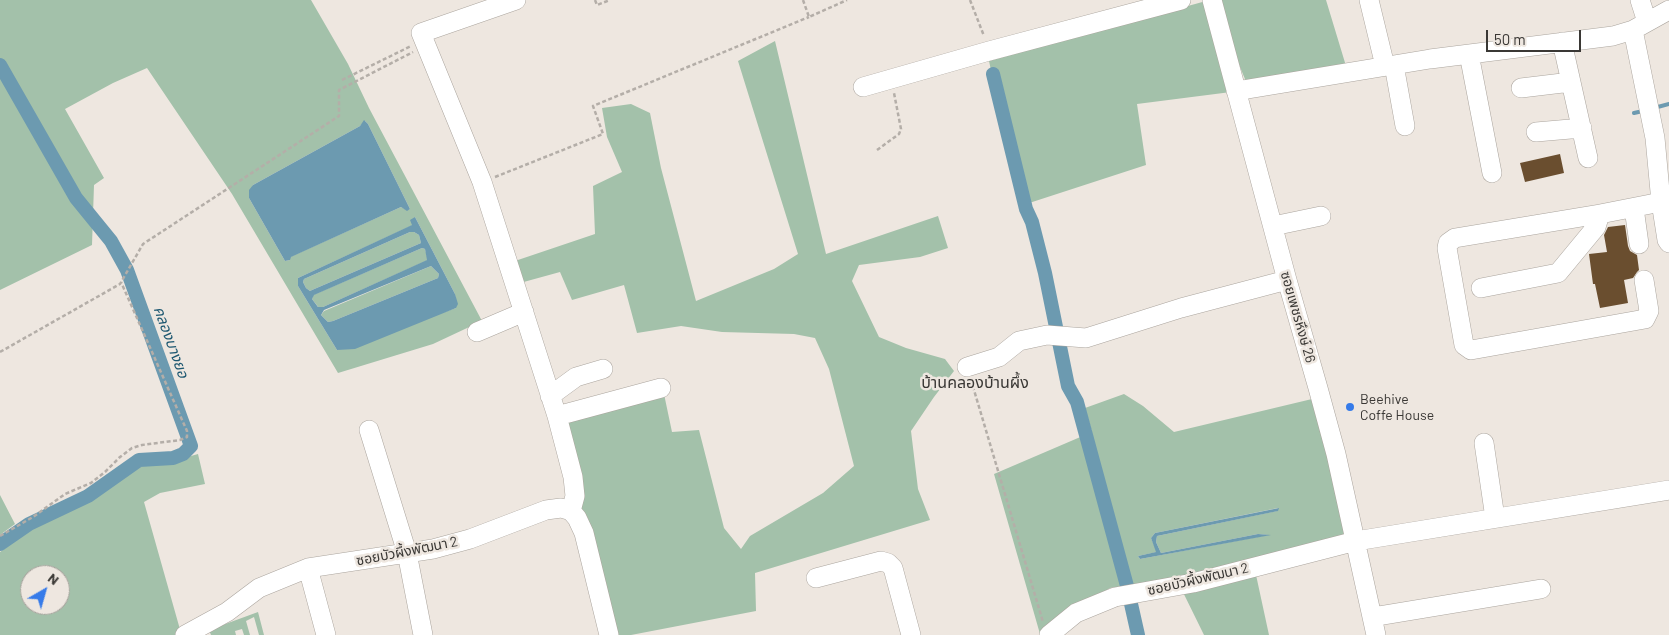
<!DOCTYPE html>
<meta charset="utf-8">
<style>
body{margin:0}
#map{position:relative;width:1669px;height:635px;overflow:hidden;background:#eee7e0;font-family:Barlow,sans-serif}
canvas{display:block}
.north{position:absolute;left:20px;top:565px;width:50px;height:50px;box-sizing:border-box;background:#eee7e0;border:1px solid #a6a19c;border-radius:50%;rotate:38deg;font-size:14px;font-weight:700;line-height:20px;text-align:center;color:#3a3835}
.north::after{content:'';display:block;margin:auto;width:18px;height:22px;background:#367be9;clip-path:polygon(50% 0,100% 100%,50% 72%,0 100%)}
.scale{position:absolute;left:1486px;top:30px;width:95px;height:22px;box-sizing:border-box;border:2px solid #3a3835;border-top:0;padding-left:6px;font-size:15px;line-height:18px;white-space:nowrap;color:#3a3835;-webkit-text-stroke:4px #eee7e0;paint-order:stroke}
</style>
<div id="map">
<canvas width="1669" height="635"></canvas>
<div class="north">N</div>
<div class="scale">50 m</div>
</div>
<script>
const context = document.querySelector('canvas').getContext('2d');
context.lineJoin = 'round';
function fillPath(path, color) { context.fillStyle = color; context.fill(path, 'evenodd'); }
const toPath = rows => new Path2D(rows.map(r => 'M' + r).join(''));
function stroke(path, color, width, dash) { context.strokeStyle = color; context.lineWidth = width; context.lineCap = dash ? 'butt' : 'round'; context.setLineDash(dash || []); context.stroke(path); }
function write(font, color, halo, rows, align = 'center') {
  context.font = font + ' Barlow,"Noto Sans Thai",sans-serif'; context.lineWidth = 5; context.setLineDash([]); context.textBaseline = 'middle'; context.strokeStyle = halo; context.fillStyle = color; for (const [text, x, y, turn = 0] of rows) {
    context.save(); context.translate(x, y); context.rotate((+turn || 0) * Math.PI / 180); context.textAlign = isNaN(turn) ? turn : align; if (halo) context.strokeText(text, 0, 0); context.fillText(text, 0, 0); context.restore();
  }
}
const green = toPath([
 [0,0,311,0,348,64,369,108,482,321,433,344,338,373,232,194,147,68,113,83,65,109,104,178,94,185,92,245,0,290],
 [365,121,368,124,410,209,407,210,401,207,290,257,290,260,285,261,249,198,253,185,360,126],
 [415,217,455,294,456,308,337,350,298,286,298,278,413,225],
 [1221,0,1326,0,1346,66,1247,84,1238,62],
 [1206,1,1231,92,1137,104,1146,165,1020,206,989,61],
 [775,41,826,254,938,216,948,248,920,257,859,265,852,281,879,337,906,348,945,359,954,371,934,397,911,431,918,489,930,520,755,573,756,611,631,635,615,635,583,517,564,421,664,394,672,432,699,430,724,528,741,549,750,536,823,493,854,466,829,369,815,338,794,334,722,332,681,326,637,333,624,285,572,300,560,272,520,283,512,262,595,234,593,186,622,172,607,137,602,108,631,104,650,113,661,168,696,301,774,269,798,254,738,61],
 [410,232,414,232,419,235,421,243,312,290,310,291,306,288,303,282,304,279],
 [422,248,425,249,428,260,323,307,319,308,312,299,313,295],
 [431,266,439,274,438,278,333,321,328,322,321,315,324,311],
 [1124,394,1143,406,1174,432,1312,399,1347,531,1347,538,1253,561,1269,635,1204,635,1176,578,1110,588,1040,634,994,474,1092,432,1085,408],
 [1278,508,1277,511,1157,536,1156,542,1161,553,1258,534,1268,535,1140,559,1138,556,1157,552,1151,538,1155,533],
 [198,454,205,484,160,493,144,502,181,633,177,635,0,635,0,552,41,522,72,509,141,465,166,463],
 [30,575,60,575,60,605,30,605],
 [0,495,15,524,0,535],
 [258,612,264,635,259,635,254,617,246,621,250,635,244,635,242,629,235,631,236,635,211,635,209,630]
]);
const water = toPath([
 [364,120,368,124,410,209,407,211,401,207,291,257,290,260,285,261,249,198,249,190,253,185,360,126],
 [415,217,455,294,458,304,456,308,355,349,337,350,298,286,298,278,412,225,410,220],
 [410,232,414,232,419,235,421,243,312,290,310,291,306,288,303,282,304,279],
 [422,248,425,249,427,260,323,307,318,307,312,299,314,295],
 [431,266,439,274,438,278,333,321,328,322,321,315,324,310],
 [1279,508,1278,511,1157,536,1156,542,1161,553,1258,534,1271,535,1140,559,1138,556,1156,552,1151,538,1155,533]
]);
const stream = toPath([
 [1654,108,1669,104],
 [1634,113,1643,111]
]);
const canal = toPath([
 [0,65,76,198,111,241,127,270,191,446,183,454,173,458,139,460,88,496,29,524,0,544],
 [993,74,1026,209,1032,222,1045,273,1068,386,1077,402,1127,586,1138,635]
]);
const building = toPath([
 [1560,154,1564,173,1525,182,1520,163],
 [1625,225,1628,246,1630,251,1637,255,1639,270,1637,272,1633,278,1624,280,1628,303,1600,308,1595,284,1593,284,1589,254,1607,252,1604,235,1608,227]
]);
const path = toPath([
 [595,0,597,5,610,0],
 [803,0,809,17,847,0],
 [970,0,984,36],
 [342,80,411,46],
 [877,150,899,134,901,129,894,93],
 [495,177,603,134,593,106,809,17],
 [0,352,120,284,143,244,339,116,339,90,413,52],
 [971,380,1043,622],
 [0,536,33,517,65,494,91,483,105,472,120,457,132,448,142,445,180,440,187,437,187,431,121,282]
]);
const minor = toPath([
 [516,0,421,33,482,182,557,416,573,477,575,496,571,511],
 [1212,0,1287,280,1318,388,1336,454,1376,635],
 [1369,0,1385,66],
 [1640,0,1647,22],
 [1633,30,1655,138,1661,202,1667,240,1669,243],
 [1562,42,1588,158],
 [1469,54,1492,173],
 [1394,65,1405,126],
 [863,87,989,51,1181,0],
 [1521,88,1571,82],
 [1236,91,1430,59,1613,36,1633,30,1669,10],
 [1536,132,1582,128],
 [1634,208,1639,244],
 [1273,226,1321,216],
 [1644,280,1649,311,1645,319,1471,350,1464,345,1447,248,1448,243,1455,238,1600,214,1661,202],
 [1481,288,1558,273,1596,227,1600,214],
 [477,332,524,312],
 [967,367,999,357,1019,341,1047,335,1086,338,1181,308,1287,280],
 [550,396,576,377,603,369],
 [557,416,661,388],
 [369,430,407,553,423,635],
 [1484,443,1495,518],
 [308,568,326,635],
 [816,578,881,561,888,563,893,568,911,635],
 [1372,617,1541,589],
 [185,635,227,612,259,588,308,568,433,549,470,539,546,510,561,508,571,511,577,518,584,533,609,635],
 [1049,635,1076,613,1115,597,1193,583,1356,541,1669,490]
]);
const markers = [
 [1350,407,5,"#367be9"]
];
const streetNames = [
 ["ซอยเพชรหึงษ์ 26",1298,317,74],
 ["ซอยบัวผึ้งพัฒนา 2",407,551,-11],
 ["ซอยบัวผึ้งพัฒนา 2",1198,579,-13]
];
const poiNames = [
 ["Beehive",1360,399],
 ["Coffe House",1360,415]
];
const waterNames = [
 ["คลองบางยอ",171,342,70]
];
const quarterNames = [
 ["บ้านคลองบ้านผึ้ง",975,383]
];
fillPath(green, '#a3c1aa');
fillPath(water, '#6c9ab0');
stroke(stream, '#6c9ab0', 4);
stroke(canal, '#6c9ab0', 14);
fillPath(building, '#6a4e2f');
stroke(minor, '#aba59e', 20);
stroke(path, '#b4aea8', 2.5, [4, 2.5]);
stroke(minor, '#fff', 19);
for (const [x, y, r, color] of markers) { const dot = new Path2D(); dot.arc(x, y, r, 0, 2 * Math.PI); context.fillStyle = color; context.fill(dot); stroke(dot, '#eee7e0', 2); }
write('14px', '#3a3835', '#eee7e0', streetNames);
write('14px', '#3a3835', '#eee7e0', poiNames, 'left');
write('italic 15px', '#1e5871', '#eee7e0', waterNames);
write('16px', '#3a3835', '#eee7e0', quarterNames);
</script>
